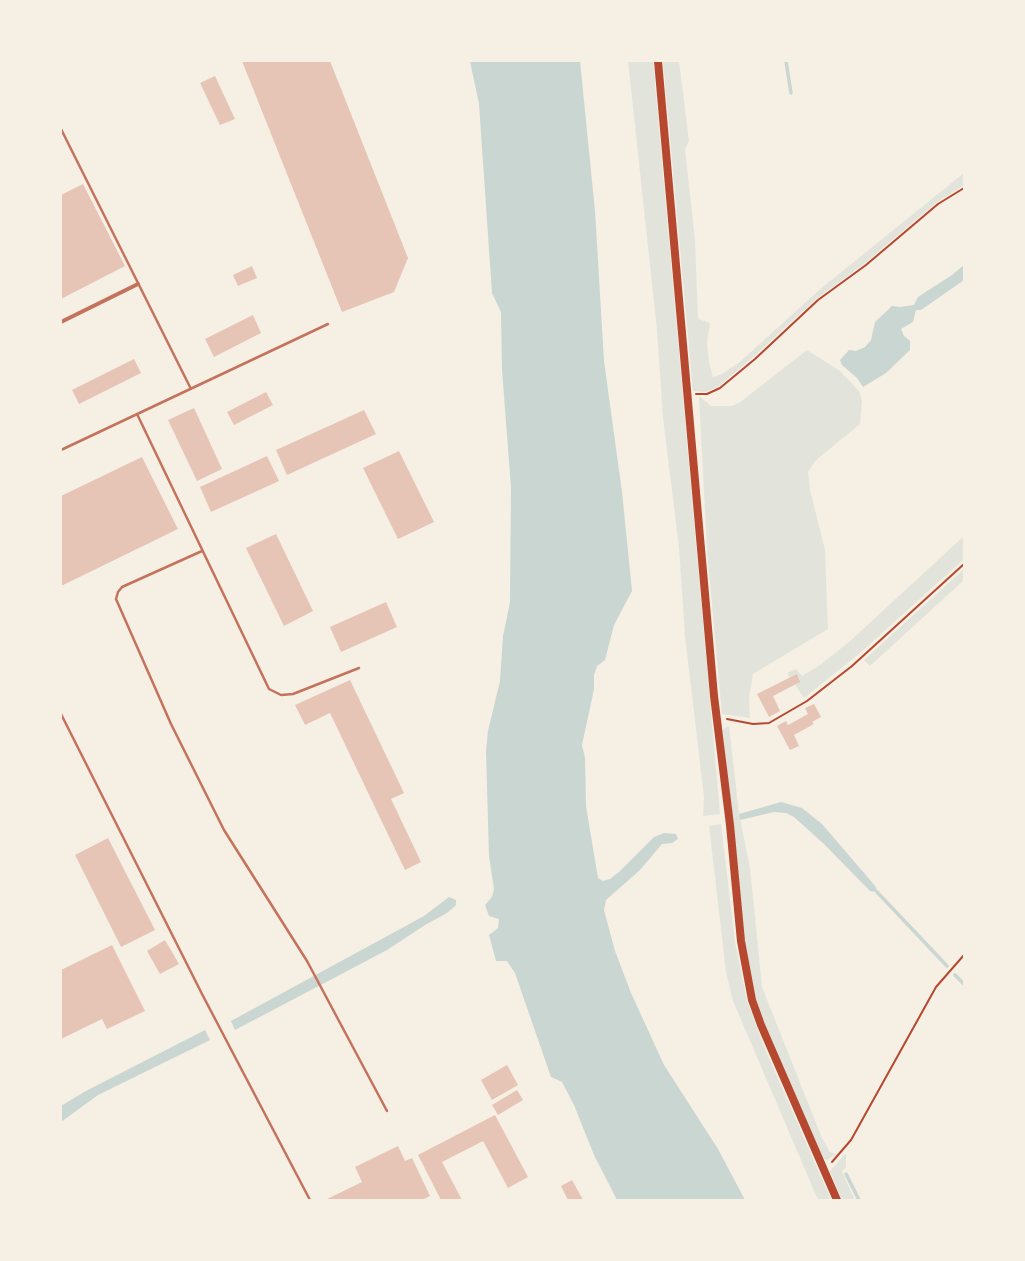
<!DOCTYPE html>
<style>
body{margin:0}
#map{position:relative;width:1025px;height:1261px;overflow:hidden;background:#f6efe4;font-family:Signika,sans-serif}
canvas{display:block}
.frame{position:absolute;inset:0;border:62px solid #f6efe4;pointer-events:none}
</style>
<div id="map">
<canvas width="1025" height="1261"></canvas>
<div class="frame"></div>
</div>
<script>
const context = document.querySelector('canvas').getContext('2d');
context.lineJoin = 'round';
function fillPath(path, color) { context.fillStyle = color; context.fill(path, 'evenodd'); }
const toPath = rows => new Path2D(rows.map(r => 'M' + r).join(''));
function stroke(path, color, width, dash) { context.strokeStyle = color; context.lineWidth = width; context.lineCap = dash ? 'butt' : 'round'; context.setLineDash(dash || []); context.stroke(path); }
const green = toPath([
 [628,61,653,61,720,814,703,816,704,797,685,636,679,547,663,418,657,330],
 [663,61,679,61,689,141,685,149,695,240,698,319,710,323,707,342,709,362,713,377,720,375,741,361,819,290,964,173,964,185,937,202,865,263,816,299,753,357,719,386,706,392,693,391],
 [807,350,840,371,859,391,862,401,860,424,815,461,808,472,810,490,825,550,828,629,753,674,749,697,750,718,722,714,707,549,699,396,711,406,731,406,739,403],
 [964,536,964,559,859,654,804,698,787,673,796,669,802,676,820,665,849,642],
 [964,569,964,580,870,666,864,660],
 [729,726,739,814,750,868,762,987,822,1138,830,1152,836,1154,827,1160,821,1158,760,1012,754,992,744,935,723,729],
 [721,824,735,942,747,1001,765,1049,831,1200,818,1200,733,1001,726,972,709,826],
 [846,1153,846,1167,842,1172,855,1200,842,1200,830,1171]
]);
const water = toPath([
 [470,61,580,61,595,211,604,361,622,492,632,591,614,625,605,660,597,666,594,675,594,689,582,745,585,758,586,806,598,878,603,881,610,879,619,872,654,837,664,833,676,834,678,839,672,843,662,844,640,870,606,900,604,910,615,951,631,993,664,1065,718,1149,745,1200,617,1200,594,1155,574,1105,562,1082,551,1077,515,973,507,961,496,961,489,935,498,928,499,919,489,916,485,905,492,897,494,889,489,856,486,751,488,731,500,681,503,636,510,602,511,488,502,369,501,312,492,293,479,104],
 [964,265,964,280,921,310,916,310,913,322,901,329,904,336,910,341,910,350,886,373,863,387,857,378,842,365,840,360,849,350,856,351,865,347,871,340,875,322,892,306,900,307,914,305,918,297,952,275],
 [781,802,802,808,822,824,876,887,877,892,870,891,824,844,794,817,786,813,774,812,740,820,739,814],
 [449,897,456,900,456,905,447,913,425,925,387,950,235,1030,231,1021,424,916],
 [205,1030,210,1040,98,1095,61,1122,61,1106,84,1092]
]);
const stream = toPath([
 [786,61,791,93],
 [877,892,947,966],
 [955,975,964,984],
 [846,1174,859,1200]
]);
const building = toPath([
 [242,61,330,61,408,258,394,292,342,312],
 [215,76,235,119,220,125,200,83],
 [83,184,125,266,61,299,61,195],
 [252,266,257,278,238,286,233,275],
 [253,315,261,333,214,357,205,339],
 [134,359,141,373,79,404,72,390],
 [266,392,273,405,234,425,227,412],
 [194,408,222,469,197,481,168,420],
 [364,410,376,434,287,475,276,450],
 [399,451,434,522,398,539,363,468],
 [267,456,279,481,211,512,200,487],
 [142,457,178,529,61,586,61,496],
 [276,534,313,611,284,626,246,548],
 [386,602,397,627,341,652,330,627],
 [797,674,800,682,773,696,780,711,769,717,757,694],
 [350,680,404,793,391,799,421,862,405,870,330,713,305,725,295,705],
 [814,704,821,717,812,722,814,724,794,735,799,746,790,750,777,726,786,721,788,725,808,714,805,708],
 [108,838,155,930,121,947,75,855],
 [165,940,179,964,160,974,147,951],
 [112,945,145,1011,107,1029,102,1019,61,1039,61,970],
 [507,1065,518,1085,492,1100,481,1080],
 [517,1090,523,1100,498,1115,492,1105],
 [495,1115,528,1177,508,1188,483,1141,442,1162,462,1200,441,1200,418,1155],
 [398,1146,405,1161,412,1158,430,1196,422,1200,325,1200,362,1182,355,1167],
 [572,1180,583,1200,568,1200,561,1186]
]);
const path = toPath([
 [696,394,707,394,720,388,755,359,818,300,866,265,938,204,964,188],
 [727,719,753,724,769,723,807,701,852,666,964,564],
 [832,1162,851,1140,936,987,964,955]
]);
const service = toPath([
 [61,129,191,389],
 [137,414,269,689,281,695,293,694,359,668],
 [61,450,328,324],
 [202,551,122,587,118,592,116,599,171,724,224,830,307,961,387,1111],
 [61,714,202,994,310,1200]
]);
const minor = toPath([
 [61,322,138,284]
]);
const secondary = toPath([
 [658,61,714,696,730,825,741,941,752,1000,761,1025,837,1200]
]);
fillPath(green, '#e2e4dc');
fillPath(water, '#c9d6d2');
stroke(stream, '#c9d6d2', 3.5);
fillPath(building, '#e6c5b7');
stroke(path, '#b5482f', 2);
stroke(service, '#c5725c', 2.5);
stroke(minor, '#c5725c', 4);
stroke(secondary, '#b5482f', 8);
</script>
